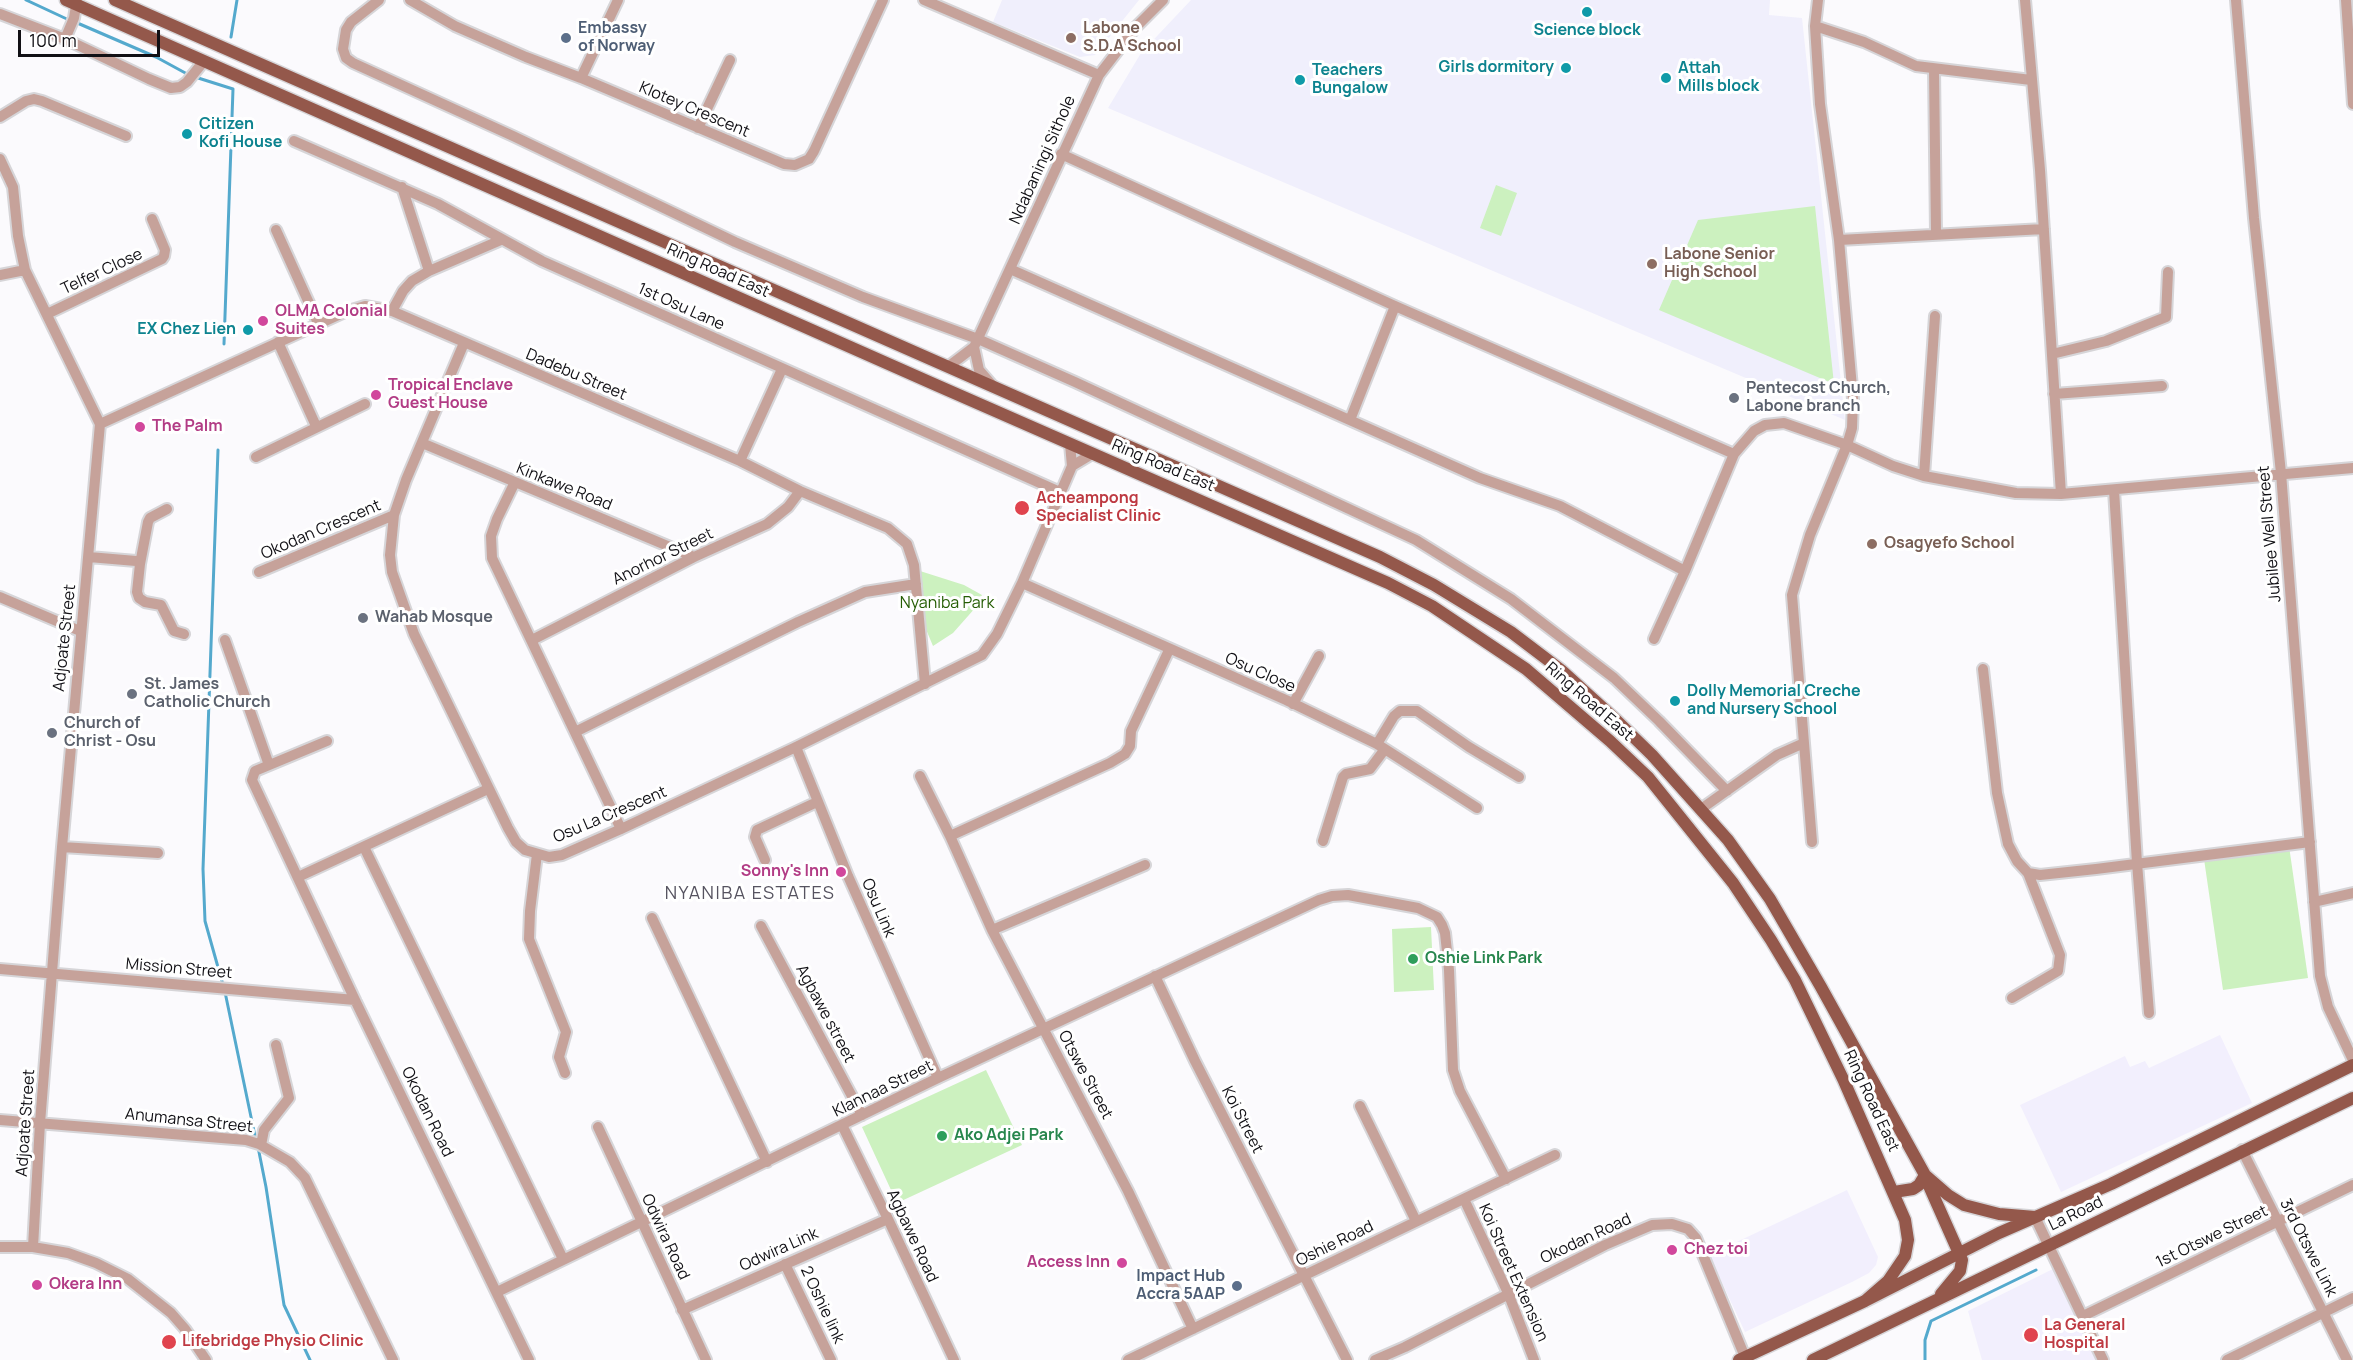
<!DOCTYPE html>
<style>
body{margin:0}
#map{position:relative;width:2353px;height:1360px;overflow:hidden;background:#fbfafd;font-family:Manrope,sans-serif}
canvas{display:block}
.scale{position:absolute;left:18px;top:30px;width:142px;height:27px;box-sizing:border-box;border:3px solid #111015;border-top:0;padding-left:8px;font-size:18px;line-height:21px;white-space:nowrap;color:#111015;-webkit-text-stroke:4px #fff;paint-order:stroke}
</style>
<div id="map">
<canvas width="2353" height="1360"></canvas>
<div class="scale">100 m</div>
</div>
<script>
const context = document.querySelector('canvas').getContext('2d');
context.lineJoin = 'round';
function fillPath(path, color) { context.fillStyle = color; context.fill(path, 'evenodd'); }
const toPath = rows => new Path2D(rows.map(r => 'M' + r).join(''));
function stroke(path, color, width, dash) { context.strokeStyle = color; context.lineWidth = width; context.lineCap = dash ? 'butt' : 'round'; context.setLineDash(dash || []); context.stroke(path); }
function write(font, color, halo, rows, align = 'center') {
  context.font = font + ' Manrope,sans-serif'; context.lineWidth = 6; context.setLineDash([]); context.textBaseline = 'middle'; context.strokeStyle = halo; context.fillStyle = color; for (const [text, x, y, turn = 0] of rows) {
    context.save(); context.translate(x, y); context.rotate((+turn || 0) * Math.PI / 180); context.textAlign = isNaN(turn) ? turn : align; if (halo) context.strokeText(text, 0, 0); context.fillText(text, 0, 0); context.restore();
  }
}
const built = toPath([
 [2220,1035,2252,1103,2061,1192,2020,1105,2125,1056,2130,1067,2145,1061,2149,1068],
 [1847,1190,1878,1257,1876,1265,1869,1273,1852,1282,1745,1332,1709,1255],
 [2055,1268,2099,1360,1982,1360,1968,1311]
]);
const education = toPath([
 [1002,0,1139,0,1095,55,1080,57,993,22],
 [1191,0,1770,0,1769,15,1802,18,1845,420,1108,108,1141,53]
]);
const green = toPath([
 [1496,185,1517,193,1501,236,1480,228],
 [1815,206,1834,384,1659,310,1698,220],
 [920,571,964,585,982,595,976,607,953,633,933,646,925,627],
 [2289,846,2308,978,2223,990,2204,859],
 [1431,927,1434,990,1394,992,1392,929],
 [986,1070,1022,1145,897,1203,862,1127]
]);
const stream = toPath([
 [26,0,69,20],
 [75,22,156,57,189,75],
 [231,37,237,0],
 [195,77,233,89,224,344],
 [218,450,203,869,205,921,223,985],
 [225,992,256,1141],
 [258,1147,266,1187,284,1305,310,1360],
 [1925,1360,1925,1340,1931,1321,2036,1270]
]);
const minor = toPath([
 [379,0,351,22,346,30,343,49,346,58,353,63,513,136,735,242,863,297,978,339,1075,382,1416,540,1511,599,1614,678,1659,721,1727,791],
 [410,0,455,26,526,57,581,78,784,164,795,165,809,159,814,151,883,0],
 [924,0,1099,75],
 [2025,0,2040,170,2061,494],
 [2236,0,2254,218,2281,473,2320,976,2328,1007,2353,1060],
 [2346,0,2353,104],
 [0,14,65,39,149,79,171,88,180,87,187,82,204,61],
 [1815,26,1864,42,1916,66,2031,80],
 [65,39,74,18,77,0],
 [1934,69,1936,233],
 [581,78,618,0],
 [0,117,26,101,34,99,42,101,126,136],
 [698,128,730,60],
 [294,141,438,204,542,261,1060,492],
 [1061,154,1395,306,1734,454,1754,431,1765,425,1784,423,1847,445,1893,466,1924,476,2016,493,2061,494,2353,468],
 [0,159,13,187,18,236,25,270,100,424,62,847,40,1123,33,1247],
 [402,187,429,271],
 [276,230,318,323],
 [1839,240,2044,229],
 [1010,269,1480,478,1560,506,1685,571],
 [0,275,25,270],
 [392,311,403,291,412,281,429,271,501,240],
 [47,314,162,259,164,256,165,250,152,219],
 [278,342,316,426],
 [464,343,406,480,394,515,390,555,392,572,414,634,508,828,516,842,525,850,549,857,562,855,621,829,796,747,982,655,997,634,1022,583,1072,466,1070,444],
 [974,347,979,370,992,385],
 [2052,354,2106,341,2166,317,2168,272],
 [949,366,974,347,1099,75,1136,27,1163,0],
 [2054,394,2162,386],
 [1350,420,1395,306],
 [100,424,345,312,365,306,392,311,740,461,800,491,888,528,907,544,914,565,925,684],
 [422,443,694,557],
 [256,457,365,404],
 [740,461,782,369],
 [1072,466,1092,454],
 [1924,476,1935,316],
 [514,484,497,519,491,536,492,558,621,829],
 [2114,490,2137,863,2149,1013],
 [89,557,136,561,140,564,137,592,139,598,145,602,161,605,174,631,184,634],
 [140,564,148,522,150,518,167,509],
 [259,572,394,515],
 [1022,583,1286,700,1377,744,1477,808],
 [0,597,80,631],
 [1654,639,1685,571,1734,454],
 [225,640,269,765],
 [532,640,694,557,767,524,788,507,800,491],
 [1983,669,1997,793,2008,844,2017,861,2028,873,2040,875,2096,869,2310,842],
 [1293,704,1319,656],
 [575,732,798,622,865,592,916,584],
 [327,741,255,771,252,780,355,1000,529,1360],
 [1377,744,1394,716,1400,711,1417,711,1469,747,1519,777],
 [796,747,848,876,938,1078],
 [920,776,950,836,992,930,1128,1191,1193,1329],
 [1701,809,1777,755,1804,743],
 [950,836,1110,763,1125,754,1130,746,1131,731,1169,650],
 [1323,841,1343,777,1346,774,1370,769,1385,749],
 [1812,842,1792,595,1810,535,1847,445,1852,428,1853,399,1839,240,1820,104,1815,26,1818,0],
 [62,847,158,853],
 [364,847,563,1259],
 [537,854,530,911,529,939,566,1032,559,1057,565,1073],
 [765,860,755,837,757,830,817,802],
 [298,877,488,789],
 [2314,902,2353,893],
 [652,918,767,1162],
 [761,926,862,1115],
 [992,930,1145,865],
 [0,969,355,1000],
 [1155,976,1195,1061,1347,1360],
 [2012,998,2058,971,2060,955,2028,873],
 [1360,1106,1416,1221],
 [0,1120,246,1140,259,1144,290,1162,305,1178,393,1360],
 [842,1125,888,1219,954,1360],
 [598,1127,706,1360],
 [261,1145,264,1130,289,1098,276,1045],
 [2242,1150,2347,1360],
 [1464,1199,1508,1293,1534,1360],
 [2035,1217,2103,1360],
 [0,1247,33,1247,68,1253,96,1263,128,1279,171,1313,185,1329,206,1360],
 [785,1264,831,1360],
 [497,1292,938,1078,1319,900,1332,896,1348,895,1418,908,1437,917,1442,925,1445,933,1449,970,1453,1070,1460,1091,1506,1179],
 [682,1310,888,1219],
 [2083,1316,2353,1185],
 [1128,1360,1555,1155],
 [1375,1360,1405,1347,1605,1245,1652,1225,1672,1224,1688,1229,1696,1238,1745,1357],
 [2227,1360,2353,1298]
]);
const major = toPath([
 [66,0,936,385,1388,583,1432,606,1526,669,1610,741,1648,777,1733,883,1771,940,1795,980,1844,1081,1905,1220,1908,1240,1905,1256,1888,1281,1865,1301],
 [115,0,1380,557,1434,585,1511,632,1561,670,1615,719,1652,755,1728,840,1770,899,1821,987,1925,1175,1948,1195,1964,1205,1999,1214,2035,1217],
 [1926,1179,1962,1260,1960,1271,1941,1294],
 [1894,1192,1913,1189,1919,1185,1925,1175],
 [1739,1360,1865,1301,1999,1233,2111,1184,2353,1065],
 [1813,1360,2353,1098]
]);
const markers = [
 [1587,12,6,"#0f9aa8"],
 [566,38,6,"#5c6f8a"],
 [1071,38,6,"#8d6e63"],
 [1566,68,6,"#0f9aa8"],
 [1666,78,6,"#0f9aa8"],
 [1300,80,6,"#0f9aa8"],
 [187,134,6,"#0f9aa8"],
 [1652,264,6,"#8d6e63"],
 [263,321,6,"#d1479c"],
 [248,330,6,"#0f9aa8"],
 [376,395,6,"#d1479c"],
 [1734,398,6,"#6b7280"],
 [140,427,6,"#d1479c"],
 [1022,508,8,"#e0444e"],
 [1872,544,6,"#8d6e63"],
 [363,618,6,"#6b7280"],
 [132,694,6,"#6b7280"],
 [1675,701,6,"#0f9aa8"],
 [52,733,6,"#6b7280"],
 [841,872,6,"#d1479c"],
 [1413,959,6,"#2e9e5b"],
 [942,1136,6,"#2e9e5b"],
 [1672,1250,6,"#d1479c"],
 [1122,1263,6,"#d1479c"],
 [37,1285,6,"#d1479c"],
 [1237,1286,6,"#5c6f8a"],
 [2031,1335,8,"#e0444e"],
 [169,1342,8,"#e0444e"]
];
const serviceNames = [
 ["Embassy",578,29],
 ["of Norway",578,47],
 ["Impact Hub",1225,1277,"right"],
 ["Accra 5AAP",1225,1295,"right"]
];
const educationNames = [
 ["Labone",1083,29],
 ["S.D.A School",1083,47],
 ["Labone Senior",1664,255],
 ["High School",1664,273],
 ["Osagyefo School",1884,544]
];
const cultureNames = [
 ["Science block",1587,31,"center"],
 ["Girls dormitory",1554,68,"right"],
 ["Attah",1678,69],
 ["Mills block",1678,87],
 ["Teachers",1312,71],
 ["Bungalow",1312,89],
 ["Citizen",199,125],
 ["Kofi House",199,143],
 ["EX Chez Lien",236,330,"right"],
 ["Dolly Memorial Creche",1687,692],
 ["and Nursery School",1687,710]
];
const streetNames = [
 ["Klotey Crescent",694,110,23],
 ["Ndabaningi Sithole",1043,160,-66],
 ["Ring Road East",718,271,24],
 ["Telfer Close",102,272,-25],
 ["1st Osu Lane",681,307,24],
 ["Dadebu Street",576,375,23],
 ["Ring Road East",1163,466,23],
 ["Kinkawe Road",564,487,22],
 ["Okodan Crescent",321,530,-23],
 ["Jubilee Well Street",2270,534,-95],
 ["Anorhor Street",663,557,-26],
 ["Adjoate Street",65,638,-84],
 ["Osu Close",1260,673,24],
 ["Ring Road East",1589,702,41],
 ["Osu La Crescent",610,815,-23],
 ["Osu Link",878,908,67],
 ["Mission Street",179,969,5],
 ["Agbawe street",825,1014,62],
 ["Otswe Street",1085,1075,62],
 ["Klannaa Street",883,1089,-26],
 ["Ring Road East",1871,1101,65],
 ["Okodan Road",427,1112,64],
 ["Koi Street",1242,1120,63],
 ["Anumansa Street",189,1121,6],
 ["Adjoate Street",26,1123,-86],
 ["La Road",2076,1214,-26],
 ["Agbawe Road",912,1236,65],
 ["Odwira Road",665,1237,65],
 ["1st Otswe Street",2212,1237,-26],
 ["Okodan Road",1586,1239,-25],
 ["Oshie Road",1335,1244,-26],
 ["3rd Otswe Link",2308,1248,63],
 ["Odwira Link",779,1250,-24],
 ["Koi Street Extension",1513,1273,66],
 ["2 Oshie link",822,1305,65]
];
const hotelNames = [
 ["OLMA Colonial",275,312],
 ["Suites",275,330],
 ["Tropical Enclave",388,386],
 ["Guest House",388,404],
 ["The Palm",152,427],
 ["Sonny's Inn",829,872,"right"],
 ["Chez toi",1684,1250],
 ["Access Inn",1110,1263,"right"],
 ["Okera Inn",49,1285]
];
const worshipNames = [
 ["Pentecost Church,",1746,389],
 ["Labone branch",1746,407],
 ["Wahab Mosque",375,618],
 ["St. James",144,685],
 ["Catholic Church",144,703],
 ["Church of",64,724],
 ["Christ - Osu",64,742]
];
const healthNames = [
 ["Acheampong",1036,499],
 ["Specialist Clinic",1036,517],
 ["La General",2044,1326],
 ["Hospital",2044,1344],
 ["Lifebridge Physio Clinic",182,1342]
];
const parkNames = [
 ["Nyaniba Park",947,604]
];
const leisureNames = [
 ["Oshie Link Park",1425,959],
 ["Ako Adjei Park",954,1136]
];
const neighbourhoodNames = [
 ["NYANIBA ESTATES",750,894]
];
fillPath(built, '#f2effd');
fillPath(education, '#f0effc');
fillPath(green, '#ccf1bf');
stroke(stream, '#54a9cd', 3);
stroke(minor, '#d6d5d8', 14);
stroke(major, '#d6d5d8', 15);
stroke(minor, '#c6a29a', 10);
stroke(major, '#94584b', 12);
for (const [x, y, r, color] of markers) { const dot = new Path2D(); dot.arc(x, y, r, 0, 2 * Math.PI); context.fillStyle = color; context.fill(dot); stroke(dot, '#fff', 2); }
write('bold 16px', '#4e5e75', '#fff', serviceNames, 'left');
write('bold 16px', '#785e54', '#fff', educationNames, 'left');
write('bold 16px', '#0d838f', '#fff', cultureNames, 'left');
write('16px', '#111015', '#fff', streetNames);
write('bold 16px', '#b23c85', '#fff', hotelNames, 'left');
write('bold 16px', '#5b616d', '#fff', worshipNames, 'left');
write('bold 16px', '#be3a42', '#fff', healthNames, 'left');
write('16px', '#255d04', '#fff', parkNames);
write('bold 16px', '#27864d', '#fff', leisureNames, 'left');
context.letterSpacing = '1.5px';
write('18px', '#565360', '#fff', neighbourhoodNames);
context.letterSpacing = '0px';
</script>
